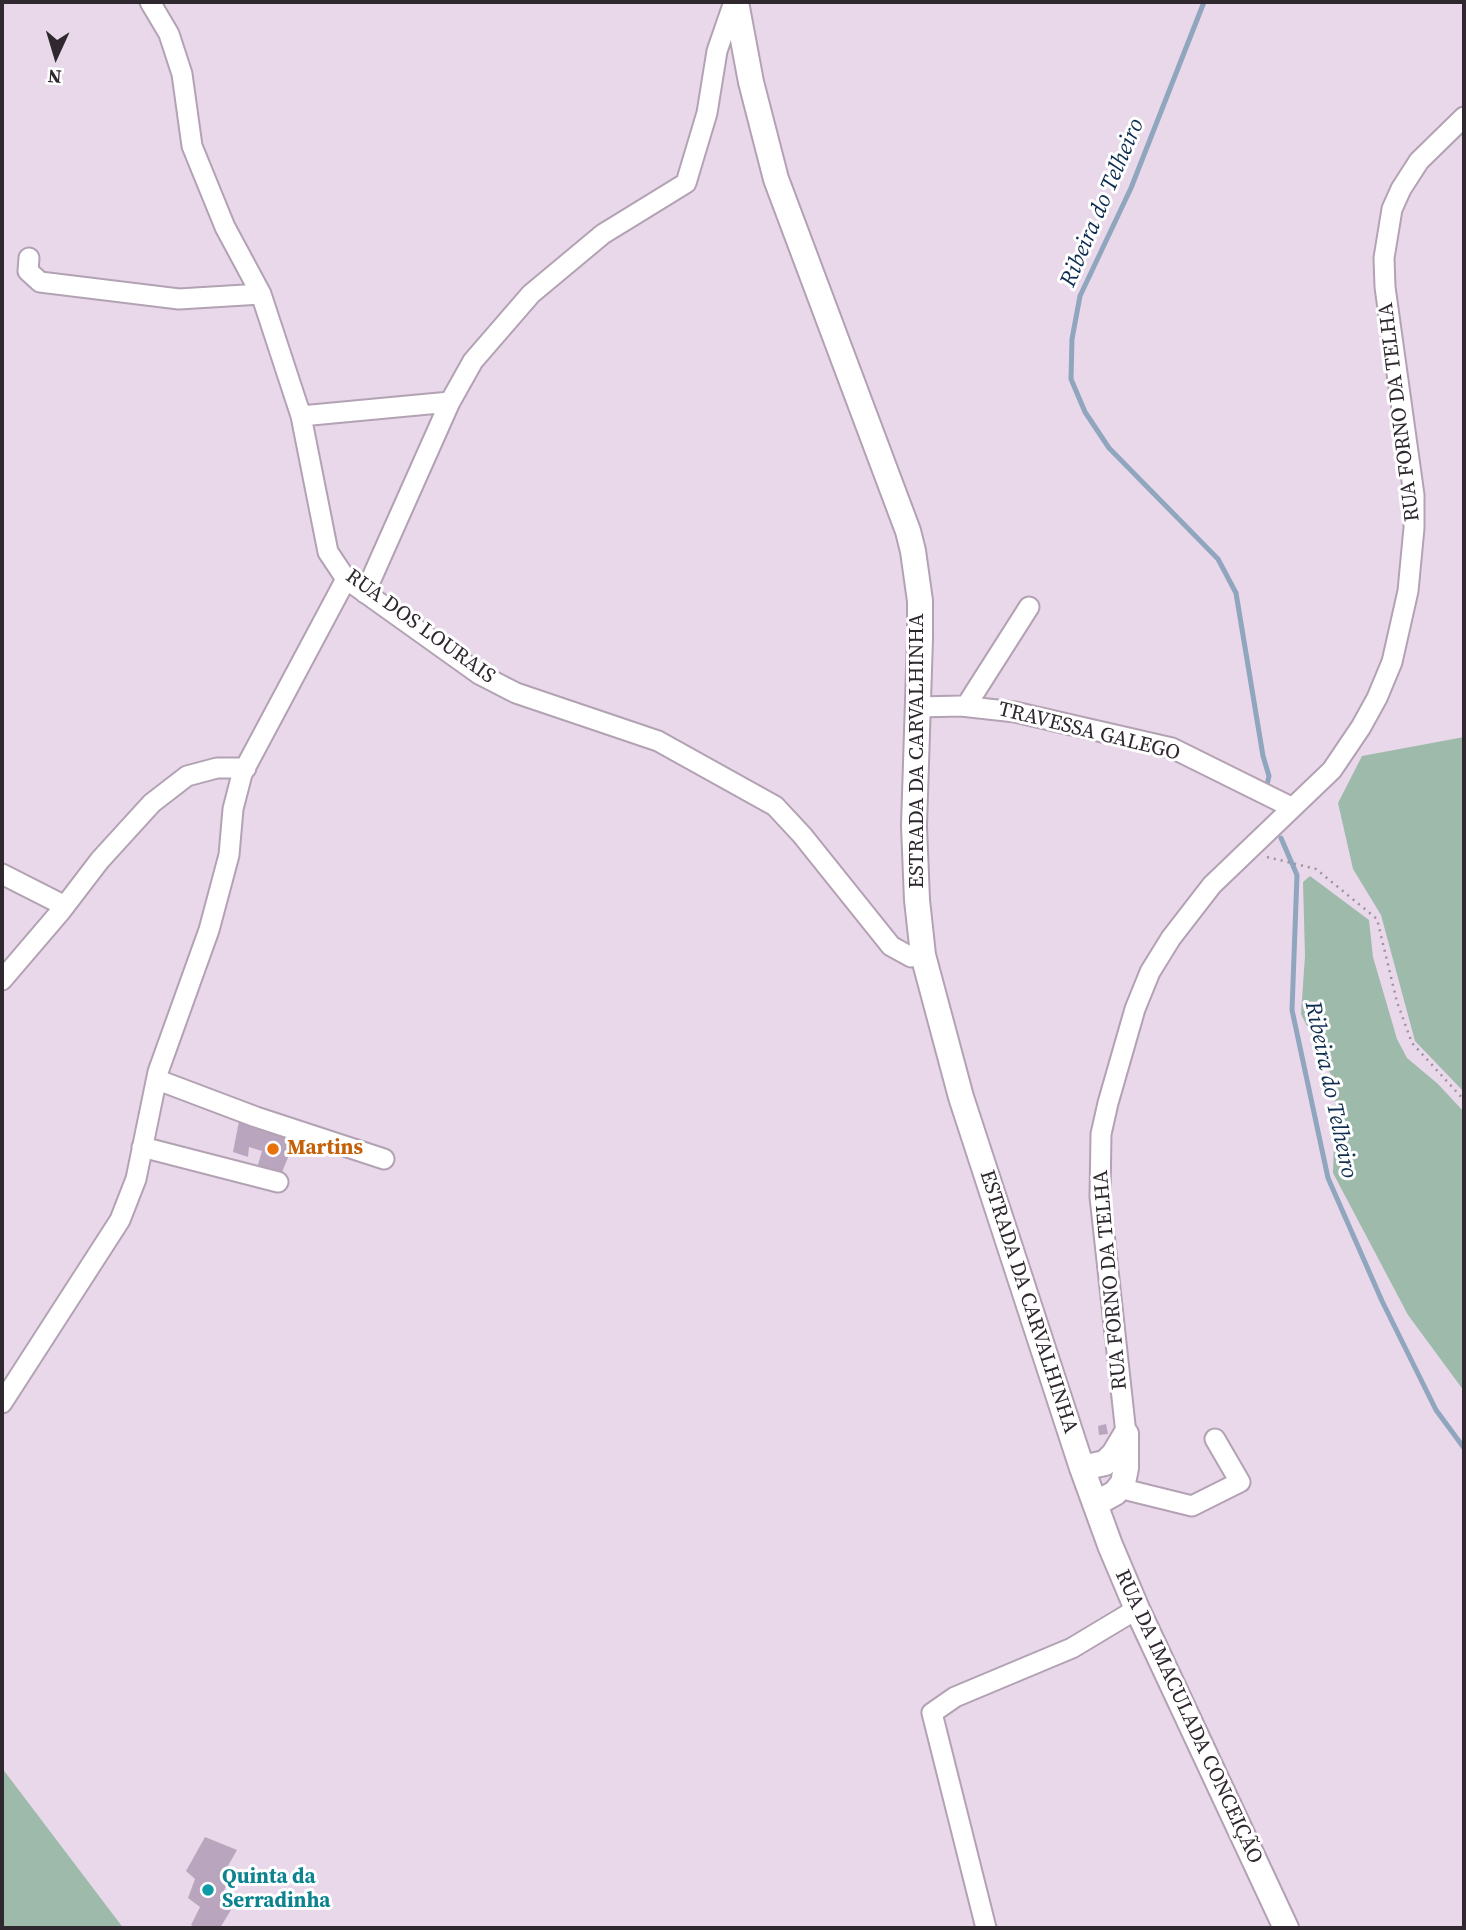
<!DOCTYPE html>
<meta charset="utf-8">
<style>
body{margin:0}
#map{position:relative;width:1466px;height:1930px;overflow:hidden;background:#e9d8ea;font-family:"Source Serif 4",serif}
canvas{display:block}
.frame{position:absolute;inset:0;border:4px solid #2f282f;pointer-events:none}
.north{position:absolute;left:21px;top:21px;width:70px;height:70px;-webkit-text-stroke:5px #fff;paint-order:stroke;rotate:184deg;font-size:19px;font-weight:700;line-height:28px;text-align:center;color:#2f282f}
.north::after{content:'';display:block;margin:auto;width:24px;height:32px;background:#2f282f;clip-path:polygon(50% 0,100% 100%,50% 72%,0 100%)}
</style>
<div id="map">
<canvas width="1466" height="1930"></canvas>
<div class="frame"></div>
<div class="north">N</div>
</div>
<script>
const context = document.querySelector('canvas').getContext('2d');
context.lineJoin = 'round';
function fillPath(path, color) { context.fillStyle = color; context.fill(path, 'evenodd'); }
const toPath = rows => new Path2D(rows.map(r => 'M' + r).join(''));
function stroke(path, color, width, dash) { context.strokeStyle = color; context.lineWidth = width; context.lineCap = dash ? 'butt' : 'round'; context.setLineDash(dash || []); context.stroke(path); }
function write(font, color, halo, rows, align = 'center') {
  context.font = font + ' "Source Serif 4",serif'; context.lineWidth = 6; context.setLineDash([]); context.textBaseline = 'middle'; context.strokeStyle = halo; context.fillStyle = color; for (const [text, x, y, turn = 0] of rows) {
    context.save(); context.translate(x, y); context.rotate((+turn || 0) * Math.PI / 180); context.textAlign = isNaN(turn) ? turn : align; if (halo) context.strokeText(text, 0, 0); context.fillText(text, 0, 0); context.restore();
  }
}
const green = toPath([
 [1464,737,1464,1092,1415,1041,1381,915,1353,869,1338,803,1362,756],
 [1310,876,1369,920,1373,957,1397,1039,1407,1058,1438,1084,1464,1112,1464,1391,1408,1315,1333,1173,1336,1085,1301,1014,1305,956,1303,882],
 [2,1768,121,1925,124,1928,2,1928]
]);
const stream = toPath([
 [1204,2,1131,188,1080,296,1072,339,1071,379,1085,412,1109,448,1218,559,1236,593,1263,756,1269,776,1267,785],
 [1281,838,1297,875,1292,1010,1328,1178,1382,1301,1436,1410,1464,1448]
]);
const building = toPath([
 [240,1116,296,1138,278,1182,255,1175,262,1151,249,1147,248,1157,233,1152],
 [1106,1424,1108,1434,1099,1435,1098,1426],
 [205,1837,237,1850,221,1878,228,1883,220,1898,234,1905,220,1928,197,1928,191,1925,200,1907,188,1898,195,1879,186,1871]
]);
const path = toPath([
 [1267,857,1316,869,1377,919,1397,1002,1412,1043,1464,1100]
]);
const minor = toPath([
 [150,2,169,34,182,74,192,146,225,227,261,294,301,416,328,552,346,579,479,674,516,693,658,741,775,806,802,835,891,946,911,957,923,955],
 [29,258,28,271,40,282,179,299,261,294],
 [301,416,450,402],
 [365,593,450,402,473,361,531,294,603,234,686,183,707,113,717,51,734,2],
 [966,706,1029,607],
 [918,707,961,706,1015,712,1172,748,1291,807],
 [2,874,65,906],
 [2,980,61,911,100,860,152,803,187,776,217,768,246,768],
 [158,1080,256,1117,384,1159],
 [142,1147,278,1182],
 [2,1403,120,1220,136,1179,158,1072,209,930,229,855,233,809,242,774,346,579],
 [1126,1434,1100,1197,1101,1134,1108,1103,1135,1009,1150,972,1171,938,1212,885,1332,770,1361,727,1377,698,1392,662,1408,591,1414,528,1414,495,1385,287,1384,258,1392,209,1401,189,1419,161,1464,117],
 [1119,1488,1192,1506,1240,1482,1215,1439],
 [986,1928,932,1713,955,1697,1072,1648,1137,1609]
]);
const major = toPath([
 [736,2,751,82,776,179,908,531,913,551,920,601,920,638,914,826,917,900,923,955,961,1097,1082,1468,1110,1545,1137,1609,1286,1928],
 [1082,1468,1105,1463,1114,1454,1126,1434],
 [1095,1504,1115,1493,1123,1483,1126,1468,1126,1434]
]);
const markers = [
 [273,1149,7,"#e8710a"],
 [208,1890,7,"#0f9aa8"]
];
const streetNames = [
 ["RUA FORNO DA TELHA",1400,412,-97],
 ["RUA DOS LOURAIS",420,627,36],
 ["TRAVESSA GALEGO",1089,732,14],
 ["ESTRADA DA CARVALHINHA",918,751,-90],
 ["RUA FORNO DA TELHA",1111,1280,-95],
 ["ESTRADA DA CARVALHINHA",1028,1302,72],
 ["RUA DA IMACULADA CONCEIÇÃO",1188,1717,65]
];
const foodNames = [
 ["Martins",287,1149]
];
const cultureNames = [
 ["Quinta da",222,1878],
 ["Serradinha",222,1902]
];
const waterNames = [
 ["Ribeira do Telheiro",1103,203,-67],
 ["Ribeira do Telheiro",1330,1090,78]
];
fillPath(green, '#9ebaab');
stroke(stream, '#90a5be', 5);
fillPath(building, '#baa5bf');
stroke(minor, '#b2a2b3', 23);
stroke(major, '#b2a2b3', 28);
stroke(path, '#9f92a0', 2.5, [2, 5]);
stroke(minor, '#fff', 19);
stroke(major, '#fff', 24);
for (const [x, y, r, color] of markers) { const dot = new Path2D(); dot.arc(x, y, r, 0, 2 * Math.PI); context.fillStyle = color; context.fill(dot); stroke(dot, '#fff', 2.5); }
write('21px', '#2f282f', '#fff', streetNames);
write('bold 21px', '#c56008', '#fff', foodNames, 'left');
write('bold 21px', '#0d838f', '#fff', cultureNames, 'left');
write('italic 23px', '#0d2d50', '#fff', waterNames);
</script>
